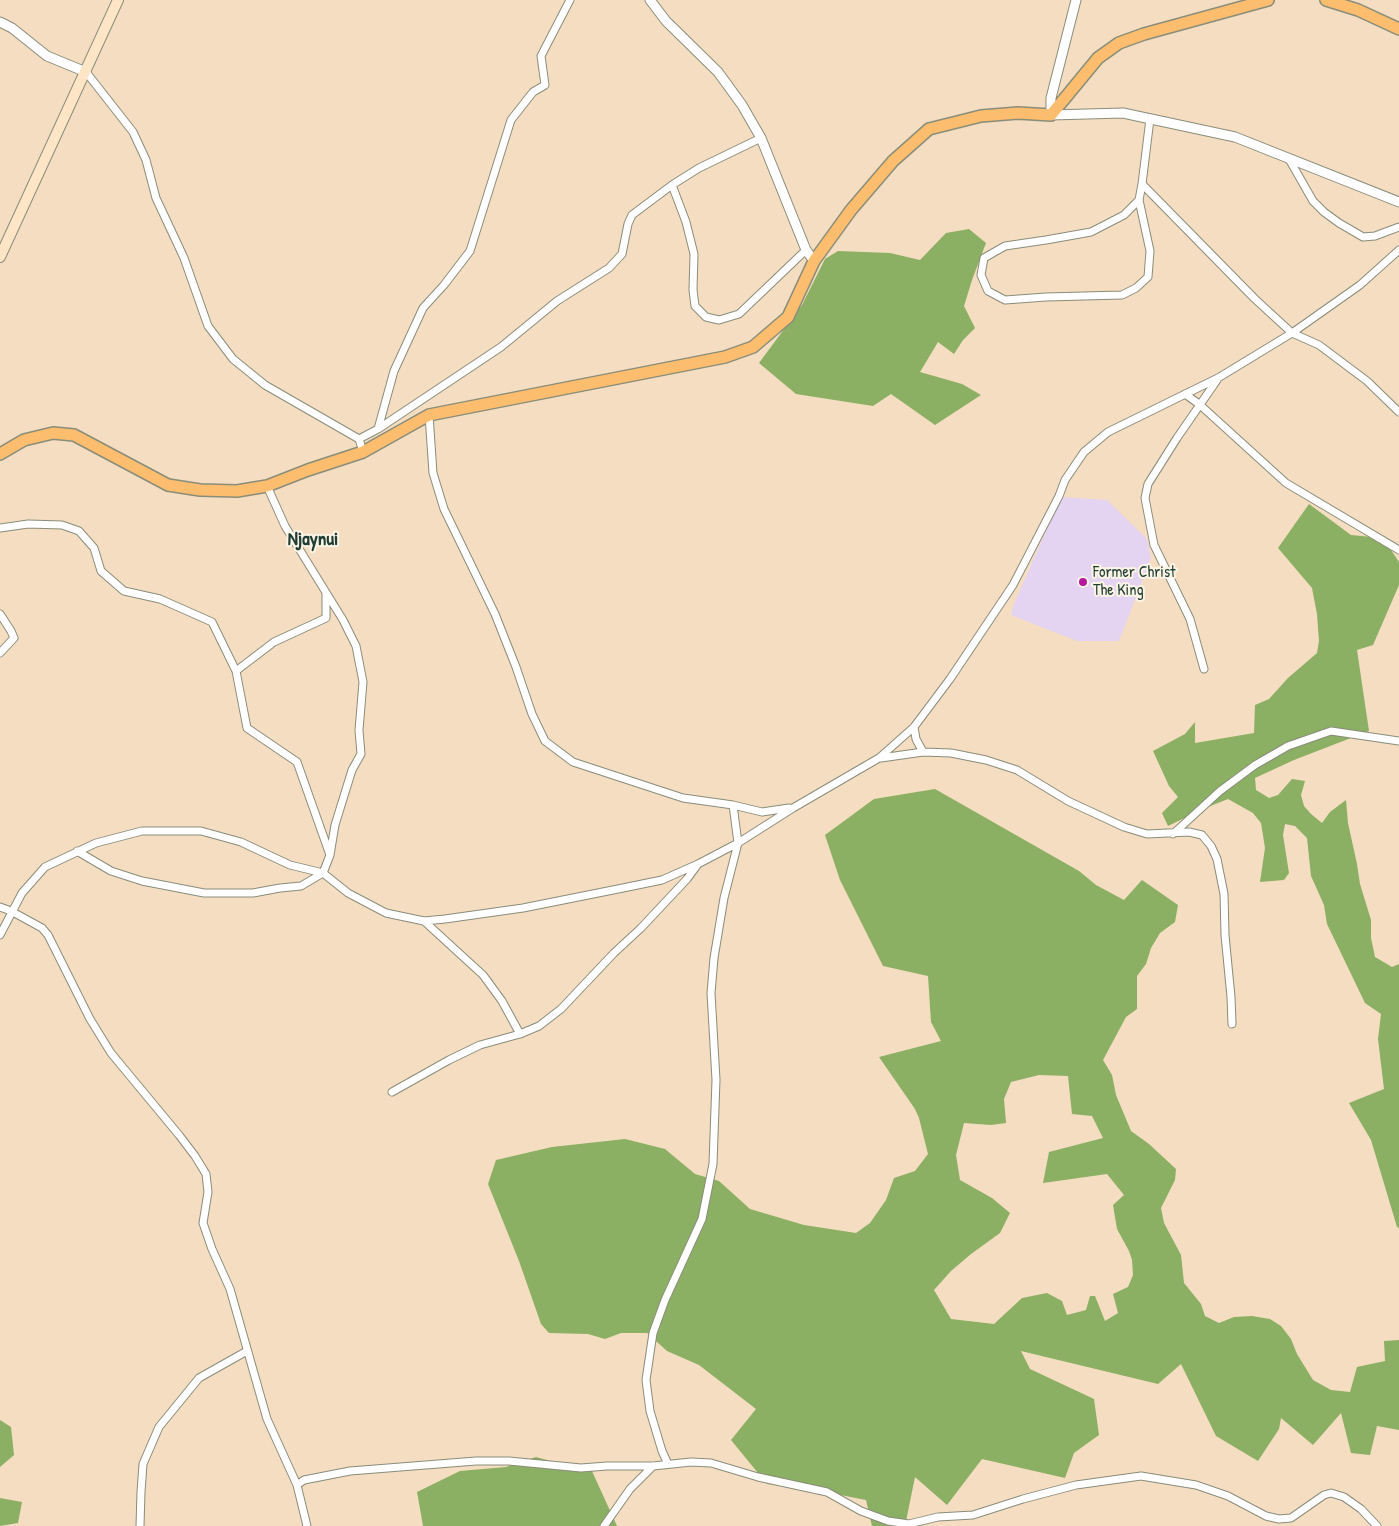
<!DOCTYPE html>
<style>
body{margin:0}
canvas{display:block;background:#f4ddc0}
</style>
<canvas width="1399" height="1526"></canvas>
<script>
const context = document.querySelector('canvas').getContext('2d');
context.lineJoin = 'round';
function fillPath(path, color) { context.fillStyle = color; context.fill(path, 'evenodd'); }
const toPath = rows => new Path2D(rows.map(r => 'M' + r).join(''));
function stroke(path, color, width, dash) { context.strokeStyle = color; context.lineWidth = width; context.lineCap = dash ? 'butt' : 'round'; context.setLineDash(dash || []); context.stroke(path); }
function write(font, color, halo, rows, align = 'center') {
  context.font = font + ' "Patrick Hand",sans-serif'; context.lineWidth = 4; context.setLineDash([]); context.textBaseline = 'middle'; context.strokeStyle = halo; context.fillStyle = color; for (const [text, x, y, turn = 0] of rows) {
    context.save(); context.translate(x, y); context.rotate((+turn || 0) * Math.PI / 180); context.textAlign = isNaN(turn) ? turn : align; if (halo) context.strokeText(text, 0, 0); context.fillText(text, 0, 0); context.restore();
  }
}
const built = toPath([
 [1061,497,1107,500,1147,539,1151,558,1119,641,1077,641,1011,615,1013,606]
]);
const forest = toPath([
 [969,229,986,243,972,280,964,306,975,328,963,340,954,354,938,342,920,372,962,384,981,395,935,425,891,394,873,406,796,394,759,363,802,305,825,259,838,251,890,253,920,260,946,233],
 [1309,504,1351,535,1383,538,1399,562,1399,585,1373,645,1357,650,1369,731,1294,760,1255,778,1256,790,1269,798,1278,795,1292,779,1305,781,1301,795,1304,806,1311,814,1322,823,1330,812,1346,800,1348,823,1357,864,1360,884,1371,920,1371,938,1375,957,1392,967,1399,964,1399,1228,1397,1227,1371,1140,1349,1103,1384,1089,1378,1039,1381,1014,1365,1003,1327,924,1324,905,1311,876,1307,838,1295,826,1285,824,1283,835,1289,873,1284,880,1260,882,1265,848,1261,823,1253,813,1228,799,1203,809,1168,826,1162,813,1178,797,1169,786,1153,751,1185,734,1195,722,1195,743,1254,733,1255,705,1269,699,1288,678,1317,653,1319,641,1317,614,1312,588,1278,548],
 [935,789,1079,871,1096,885,1124,900,1142,880,1178,905,1175,922,1160,933,1151,948,1146,964,1137,976,1137,1009,1126,1017,1103,1060,1112,1075,1116,1095,1131,1131,1149,1144,1176,1169,1175,1180,1161,1208,1164,1223,1181,1255,1184,1283,1201,1304,1205,1316,1219,1323,1234,1317,1252,1316,1270,1319,1281,1326,1291,1339,1297,1354,1313,1380,1331,1390,1350,1392,1357,1367,1385,1361,1384,1341,1399,1340,1399,1430,1377,1426,1370,1455,1351,1453,1341,1413,1313,1445,1281,1418,1279,1429,1258,1461,1216,1436,1181,1364,1158,1384,1021,1351,1030,1369,1094,1399,1099,1435,1074,1453,1065,1478,982,1459,947,1505,915,1477,905,1526,872,1526,866,1500,810,1489,767,1484,731,1440,756,1409,699,1365,667,1351,647,1333,621,1333,605,1339,588,1334,549,1333,541,1324,519,1261,488,1184,496,1160,552,1147,625,1139,665,1149,695,1174,719,1181,750,1209,804,1225,856,1233,870,1223,886,1200,894,1178,915,1171,928,1154,919,1118,915,1109,879,1057,941,1041,931,1022,928,976,883,966,840,880,825,835,874,799],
 [1039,1075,1068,1076,1072,1114,1092,1116,1103,1138,1049,1152,1043,1183,1107,1174,1124,1195,1113,1205,1117,1229,1129,1251,1132,1260,1133,1275,1128,1287,1113,1294,1118,1313,1105,1321,1095,1296,1090,1296,1086,1310,1067,1315,1062,1301,1047,1293,1022,1298,994,1324,951,1319,934,1290,951,1271,971,1254,1000,1233,1010,1213,992,1198,960,1180,956,1155,964,1123,991,1125,1006,1123,1004,1099,1011,1082],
 [0,1420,11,1427,14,1455,0,1467],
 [536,1457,569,1466,591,1469,617,1526,423,1526,417,1492,460,1471,506,1467],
 [0,1498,22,1502,18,1523,0,1526]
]);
const minor = toPath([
 [86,72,133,132,146,160,156,198,184,258,208,326,233,359,265,385,359,439,363,452],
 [1289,159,1313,201,1324,212,1339,223,1363,237,1375,236,1399,227],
 [672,185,686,222,694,254,693,290,695,306,706,317,719,320,739,314,806,250],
 [1139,200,1124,215,1091,232,1046,240,1005,246,984,258,981,275,988,291,1005,300,1046,297,1122,295,1136,288,1148,277,1150,251,1139,200,1142,184],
 [1292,333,1360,285,1399,250],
 [1292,333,1319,345,1367,381,1399,412],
 [1185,394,1199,404,1286,483,1399,550],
 [429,415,433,473,444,509,495,614,516,667,532,714,545,741,573,762,683,798,733,805,762,812,789,808],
 [378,429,394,371,423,308,444,285,470,251,511,120,533,92,545,85,541,56,570,0],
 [359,439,378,429,501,347,557,301,609,268,622,254,628,224,632,215,672,185,699,168,761,138],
 [267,486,285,526,343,620,356,646,363,682,359,730,361,754,352,770,335,825,330,855],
 [0,528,28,524,62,525,79,531,94,548,101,571,124,591,160,599,212,622,236,671,247,728,297,762,330,855,323,873,301,886,280,888,253,893,204,893,142,881,111,871,77,851],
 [0,614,11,631,14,638,0,653],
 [1204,669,1190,619,1154,545,1145,498,1148,484,1177,438,1217,380],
 [236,671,274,642,326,618,326,593],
 [914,727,916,739,923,752],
 [881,758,923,752,951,753,986,760,1017,770,1068,801,1124,827,1147,834,1189,832,1202,835,1211,846,1217,859,1224,894,1225,935,1231,997,1232,1024],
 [1173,834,1220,791,1255,765,1288,746,1331,731,1399,741],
 [0,907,11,911,42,928,48,935,90,1019,111,1053,179,1135,195,1156,206,1174,208,1192,203,1223,212,1249,230,1289,267,1419,297,1485,307,1526],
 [424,921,483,975,502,1001,520,1034],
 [0,935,22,893,45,867,96,843,142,831,201,831,241,842,290,865,323,873,348,893,386,913,424,921,445,919,523,908,618,889,662,880,698,864,738,843,793,808,879,758,914,727,950,679,1013,585,1059,496,1065,480,1084,452,1108,432,1218,378,1292,333,1255,299,1142,184,1150,119],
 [392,1092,449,1060,480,1045,520,1034,539,1026,561,1009,614,953,641,928,687,879,698,864],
 [668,1464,662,1451,650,1411,646,1380,653,1333,665,1300,702,1219,713,1164,716,1080,711,993,714,958,724,898,738,843,733,805],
 [297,1485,304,1480,350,1471,476,1461,509,1461,581,1468,607,1466,653,1466,691,1462,711,1463,758,1477,827,1492,861,1511,888,1521,909,1524,938,1517,973,1515,1023,1499,1076,1485,1141,1476,1196,1485,1228,1496,1266,1516,1279,1519,1291,1518,1324,1495,1331,1493,1344,1497,1361,1509,1377,1526],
 [140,1526,141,1492,143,1464,159,1427,199,1378,247,1351],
 [604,1526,630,1489,653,1466]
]);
const tertiary = toPath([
 [650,0,666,21,718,72,742,105,761,138,806,250,814,261],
 [1076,0,1051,98,1051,115,1123,113,1235,137,1399,202],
 [0,22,12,28,47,56,86,72]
]);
const secondary = toPath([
 [0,257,118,0]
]);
const trunk = toPath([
 [1326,0,1358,10,1399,29],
 [0,454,24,440,53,433,74,435,168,485,200,490,237,491,267,486,308,470,363,452,429,415,725,357,753,347,788,317,814,261,851,210,893,161,929,129,981,116,1018,113,1051,115,1098,58,1119,43,1144,34,1268,0]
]);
const markers = [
 [1083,582,5,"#b5179e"]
];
const poiNames = [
 ["Former Christ",1093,573],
 ["The King",1093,591]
];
const quarterNames = [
 ["Njaynui",313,540]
];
fillPath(built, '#e4d3f1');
fillPath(forest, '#8baf63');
stroke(minor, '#8a8d7a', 9);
stroke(tertiary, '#8a8d7a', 11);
stroke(secondary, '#8a8d7a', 12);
stroke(trunk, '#8a8d7a', 14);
stroke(minor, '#fff', 7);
stroke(tertiary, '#fff', 9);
stroke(secondary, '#fee5c5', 10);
stroke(trunk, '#fcbd6e', 11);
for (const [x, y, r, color] of markers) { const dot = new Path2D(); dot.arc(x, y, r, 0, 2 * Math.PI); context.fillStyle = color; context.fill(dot); stroke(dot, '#fcf5e5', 2); }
write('16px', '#1f3d34', '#fcf5e5', poiNames, 'left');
write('bold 19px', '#1f3d34', '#fcf5e5', quarterNames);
</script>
